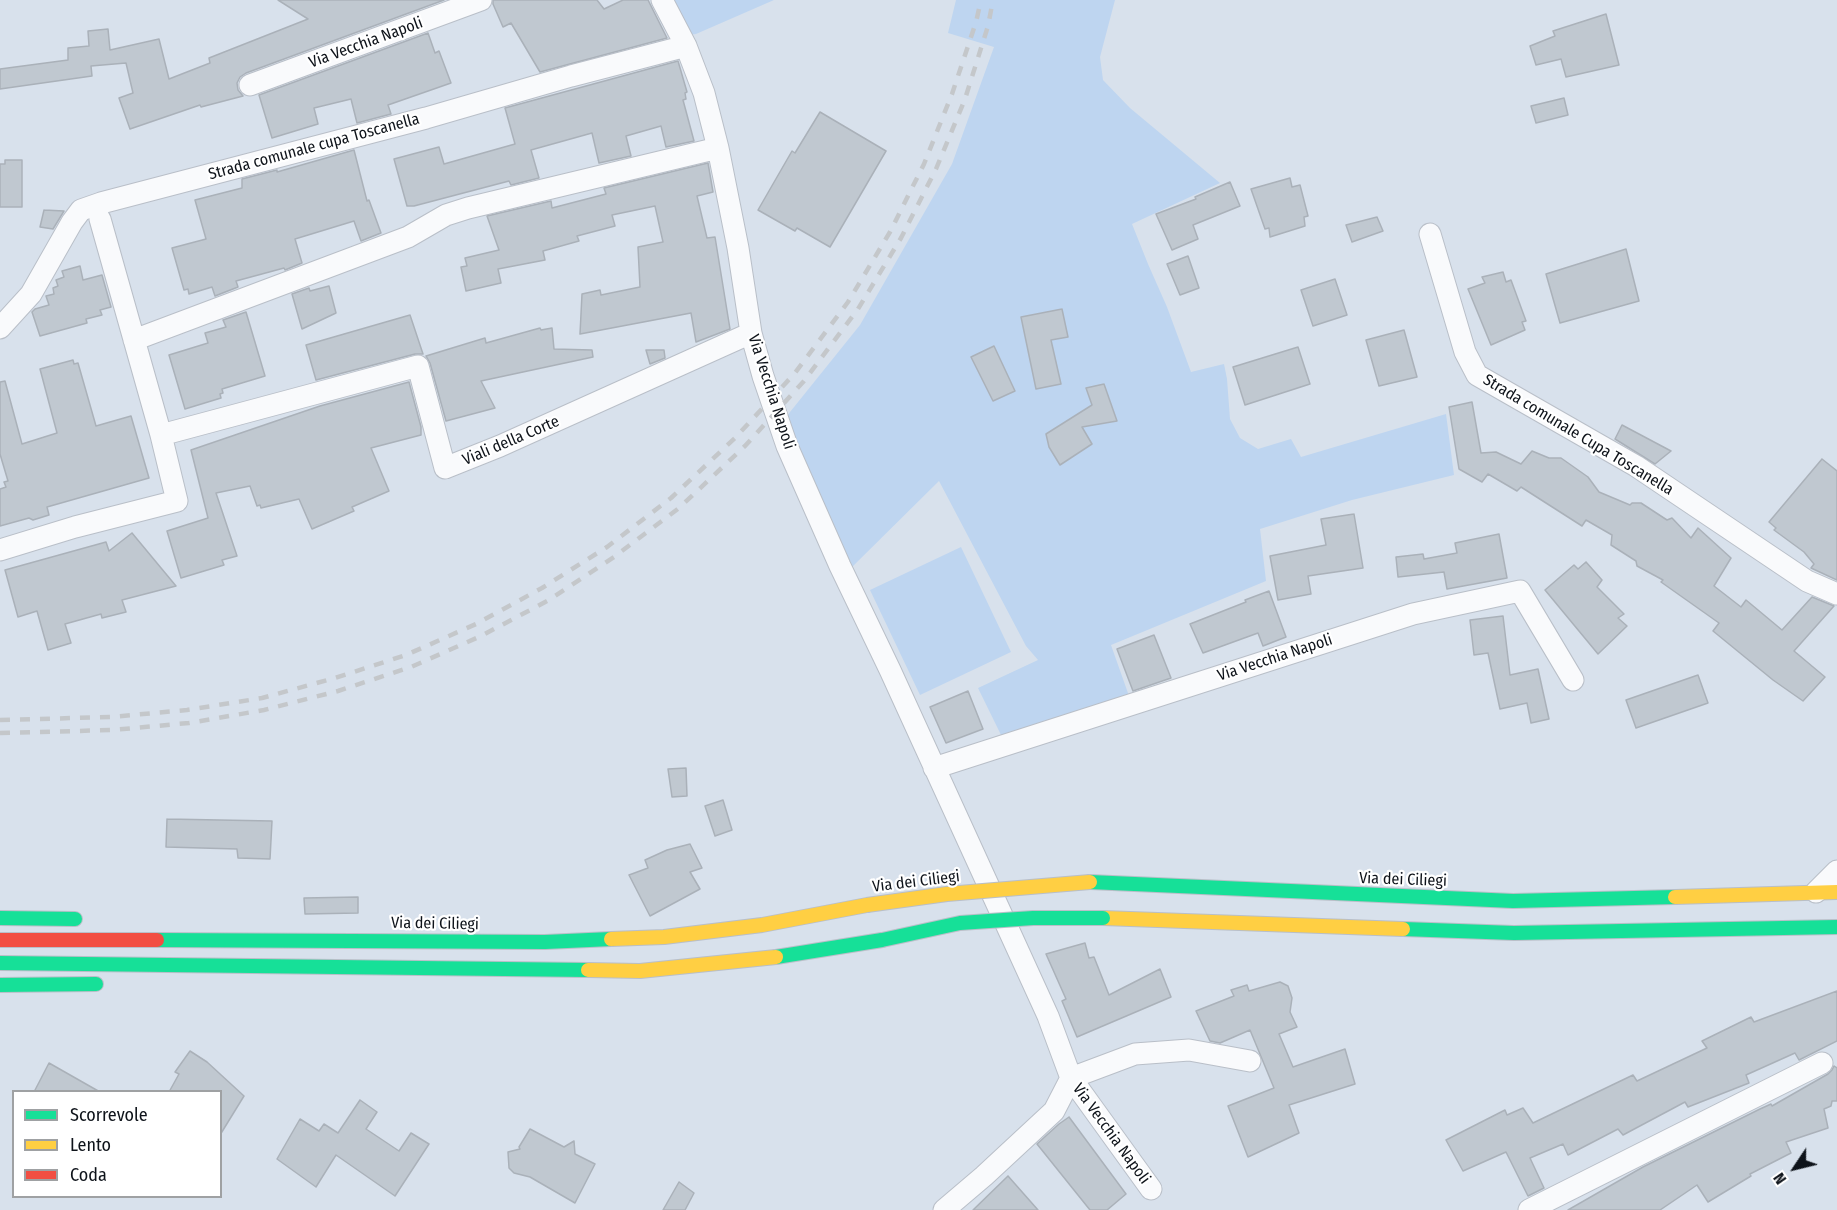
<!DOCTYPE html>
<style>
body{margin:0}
#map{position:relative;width:1837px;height:1210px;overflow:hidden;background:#d8e1ec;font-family:"Fira Sans Condensed",sans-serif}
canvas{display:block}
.legend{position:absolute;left:12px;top:1090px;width:210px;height:108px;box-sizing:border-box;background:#fff;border:2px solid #9fa1a3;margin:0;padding:8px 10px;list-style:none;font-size:18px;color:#0e131a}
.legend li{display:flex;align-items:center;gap:12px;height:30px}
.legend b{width:30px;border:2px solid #9fa1a3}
.north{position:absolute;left:1765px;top:1138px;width:60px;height:60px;-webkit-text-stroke:4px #fff;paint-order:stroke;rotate:235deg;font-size:16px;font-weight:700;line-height:24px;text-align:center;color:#0e131a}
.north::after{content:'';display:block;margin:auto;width:21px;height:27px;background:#0e131a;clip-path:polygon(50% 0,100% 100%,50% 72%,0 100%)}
</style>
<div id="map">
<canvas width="1837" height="1210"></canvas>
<ul class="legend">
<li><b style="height:8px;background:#16e098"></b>Scorrevole</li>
<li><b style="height:8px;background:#ffcf43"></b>Lento</li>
<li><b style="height:8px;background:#f24e42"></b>Coda</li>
</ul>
<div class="north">N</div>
</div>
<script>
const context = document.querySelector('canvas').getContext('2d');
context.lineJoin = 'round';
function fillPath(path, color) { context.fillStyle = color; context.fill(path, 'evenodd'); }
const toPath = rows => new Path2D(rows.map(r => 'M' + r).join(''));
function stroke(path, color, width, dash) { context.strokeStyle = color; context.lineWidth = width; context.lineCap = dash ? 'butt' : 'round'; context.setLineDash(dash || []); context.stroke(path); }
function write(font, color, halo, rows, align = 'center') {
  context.font = font + ' "Fira Sans Condensed",sans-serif'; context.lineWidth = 4.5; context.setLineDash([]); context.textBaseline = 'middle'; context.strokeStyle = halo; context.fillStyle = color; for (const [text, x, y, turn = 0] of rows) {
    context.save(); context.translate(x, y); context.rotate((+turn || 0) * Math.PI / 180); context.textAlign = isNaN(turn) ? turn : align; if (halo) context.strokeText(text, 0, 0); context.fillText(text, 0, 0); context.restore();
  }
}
const green = toPath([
 [669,0,774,0,696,34,688,35],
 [956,0,1115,0,1100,57,1103,80,1130,108,1220,183,1132,224,1148,264,1167,307,1191,372,1224,364,1227,379,1230,419,1240,438,1258,449,1291,439,1301,457,1446,414,1454,475,1352,500,1260,529,1266,581,1111,645,1129,696,1002,737,978,688,1038,660,1026,646,939,481,850,569,786,417,860,325,952,164,994,47,948,33],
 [961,547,1011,652,920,695,870,590]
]);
const building = toPath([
 [278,0,444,0,246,73,240,77,237,83,238,90,243,96,201,107,200,105,130,129,119,98,133,93,126,63,91,66,92,76,0,89,0,69,68,60,68,48,89,46,88,31,108,29,110,50,159,39,169,79,210,63,209,58,308,19,278,0],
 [493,0,597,0,604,9,623,0,648,0,667,38,540,72,511,23,503,27,493,4,493,0],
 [1606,14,1619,65,1566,77,1561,59,1536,65,1530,46,1555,36,1553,31,1606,14],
 [428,33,435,53,439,51,451,83,388,105,391,114,357,123,351,99,314,108,318,124,272,138,259,95,428,33],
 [678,61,687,92,685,93,686,99,683,100,694,141,666,147,661,126,626,136,631,156,599,163,592,133,531,150,539,178,511,185,509,181,414,206,407,206,394,159,439,147,444,164,515,144,505,108,678,61],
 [1564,98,1568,115,1536,123,1531,106,1564,98],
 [820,112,886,151,830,247,797,228,795,231,758,210,792,151,795,153,820,112],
 [354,150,367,201,369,200,381,233,361,241,354,221,295,239,302,263,285,270,284,268,236,281,238,287,215,296,212,287,189,294,188,289,184,290,172,248,206,239,195,200,242,188,242,179,277,170,277,172,354,150],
 [5,160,22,160,22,207,0,207,0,164,5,164,5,160],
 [708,163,713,192,697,196,707,238,715,237,730,329,696,342,691,313,580,334,582,294,600,290,601,295,640,287,638,247,663,242,655,206,612,215,615,226,577,236,579,241,543,251,545,260,498,269,501,283,466,291,461,267,467,266,465,258,499,250,487,216,551,201,552,208,606,194,604,188,708,163],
 [1290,178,1292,187,1300,185,1308,216,1304,217,1305,226,1270,237,1269,228,1265,229,1251,189,1290,178],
 [1230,182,1240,206,1193,225,1198,239,1172,250,1156,214,1196,199,1195,197,1230,182],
 [44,210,64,211,53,229,40,227,44,210],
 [1377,217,1383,231,1352,242,1346,225,1377,217],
 [1626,249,1639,301,1560,323,1546,274,1626,249],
 [1188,256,1199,288,1180,295,1167,264,1188,256],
 [80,266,83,280,102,275,111,307,100,310,102,315,86,319,87,323,40,336,32,312,35,309,49,305,46,296,54,294,53,288,58,286,56,280,64,277,62,271,80,266],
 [1503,272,1506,282,1511,280,1526,321,1522,322,1525,330,1491,345,1468,289,1485,283,1482,277,1503,272],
 [1335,279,1347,315,1313,326,1301,290,1335,279],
 [329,286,336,313,302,329,292,294,309,288,310,291,329,286],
 [1062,309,1068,337,1051,340,1061,384,1036,389,1021,317,1062,309],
 [246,312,265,376,222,389,223,393,220,394,221,398,185,409,169,355,208,343,205,333,226,327,223,320,246,312],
 [410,315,423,354,415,354,316,380,306,345,410,315],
 [540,328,541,330,552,328,554,349,592,350,593,357,481,381,495,408,446,421,430,363,426,356,485,338,486,343,540,328],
 [1404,330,1417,377,1379,386,1366,340,1404,330],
 [994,346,1015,391,993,401,971,357,994,346],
 [1298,347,1310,384,1245,405,1233,367,1298,347],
 [646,350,664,350,665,358,650,364,646,350],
 [73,360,74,364,78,363,96,426,131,416,149,478,47,507,49,515,33,520,29,518,0,526,0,489,6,487,4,482,8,481,0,454,0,382,5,381,22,444,57,433,40,369,73,360],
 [409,382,421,427,421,435,371,448,389,491,352,507,354,511,312,529,299,499,261,508,260,505,257,506,250,486,216,493,237,556,222,560,224,565,181,578,167,531,208,518,191,450,320,406,409,382],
 [1104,384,1117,421,1082,427,1092,444,1060,465,1049,447,1046,434,1092,405,1086,388,1104,384],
 [1472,402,1481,453,1496,452,1521,464,1532,451,1549,458,1561,458,1588,477,1599,492,1630,505,1632,503,1641,503,1667,520,1672,518,1691,538,1698,528,1731,558,1714,586,1741,607,1746,600,1782,630,1812,597,1834,606,1794,651,1825,677,1803,701,1773,680,1713,631,1719,623,1661,582,1663,580,1637,566,1636,561,1611,545,1612,535,1586,520,1582,526,1521,487,1517,491,1488,474,1482,482,1459,469,1449,407,1472,402],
 [1622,425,1671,451,1655,464,1615,439,1622,425],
 [1822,459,1837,471,1837,580,1811,568,1814,564,1804,552,1774,530,1776,528,1769,522,1822,459],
 [1354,514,1363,568,1308,576,1311,594,1278,600,1270,556,1326,545,1321,519,1354,514],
 [132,533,176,586,122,600,126,612,102,618,101,614,65,624,71,643,48,650,37,611,18,617,5,570,106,542,109,551,132,533],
 [1499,534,1507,578,1447,589,1444,572,1398,577,1396,557,1423,554,1424,559,1457,553,1455,543,1499,534],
 [1586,562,1602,580,1597,587,1624,614,1618,618,1627,626,1598,654,1545,590,1574,565,1578,569,1586,562],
 [1269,591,1286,637,1263,646,1258,633,1203,653,1190,624,1246,602,1245,600,1269,591],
 [1503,616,1510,675,1538,669,1549,719,1531,723,1527,703,1500,709,1488,653,1474,655,1470,620,1503,616],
 [1154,635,1171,678,1133,691,1117,649,1154,635],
 [1698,675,1708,703,1636,728,1626,700,1698,675],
 [968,691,983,729,946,743,930,707,968,691],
 [686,768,687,796,672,797,668,769,686,768],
 [723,800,732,830,715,836,705,806,723,800],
 [167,819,272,821,270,859,238,858,237,849,166,847,167,819],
 [690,844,702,868,690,872,700,889,650,916,629,875,648,868,645,860,667,850,690,844],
 [358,897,358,913,305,914,304,898,358,897],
 [1085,943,1089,958,1094,957,1109,995,1160,969,1171,997,1077,1037,1062,1001,1066,999,1046,954,1085,943],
 [1280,982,1288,986,1292,998,1290,1012,1297,1027,1279,1034,1293,1067,1345,1049,1355,1084,1289,1105,1299,1133,1248,1157,1228,1106,1274,1088,1250,1030,1220,1043,1210,1041,1196,1011,1234,996,1231,990,1247,985,1249,991,1280,982],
 [1837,991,1837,1041,1799,1060,1795,1053,1746,1075,1749,1083,1688,1107,1685,1102,1623,1135,1618,1129,1568,1155,1563,1144,1530,1158,1544,1188,1528,1196,1506,1152,1463,1171,1446,1140,1505,1110,1507,1115,1523,1108,1533,1123,1633,1075,1637,1081,1707,1048,1702,1041,1751,1017,1754,1022,1837,991],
 [190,1051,207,1062,244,1096,220,1135,220,1092,169,1092,179,1074,175,1072,190,1051],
 [49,1063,100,1092,34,1092,49,1063],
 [1834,1066,1837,1068,1837,1101,1832,1101,1831,1106,1824,1109,1828,1128,1786,1142,1791,1153,1750,1174,1751,1176,1708,1202,1697,1185,1660,1210,1568,1210,1643,1167,1760,1109,1771,1104,1772,1106,1828,1074,1832,1070,1834,1066],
 [360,1100,377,1112,366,1129,399,1151,411,1133,429,1144,395,1196,336,1155,316,1187,277,1159,300,1119,319,1131,324,1124,338,1133,360,1100],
 [1069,1117,1126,1194,1107,1210,1090,1210,1037,1144,1059,1124,1069,1117],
 [530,1129,564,1147,574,1141,575,1154,595,1164,575,1203,530,1177,514,1173,509,1168,508,1152,520,1149,519,1147,530,1129],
 [1008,1176,1038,1210,973,1210,1008,1176],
 [679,1182,694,1193,685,1210,663,1210,679,1182]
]);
const street = toPath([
 [662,0,686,46,704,93,718,148,738,248,751,333,763,376,787,446,840,566,890,670,1048,1016,1071,1078,1151,1189],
 [250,85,481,0],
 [100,219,161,435],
 [1430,234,1465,352,1477,375,1636,466,1807,581,1837,594],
 [0,328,31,294,72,222,81,210,101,203,426,118,571,76,686,46],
 [134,340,408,237,446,215,468,208,718,148],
 [0,550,75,527,177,501,161,435,418,366,445,468,500,446,751,333],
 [934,768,1413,614,1520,591,1573,680],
 [1816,892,1837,871],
 [944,1210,984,1176,1054,1111,1071,1078,1135,1054,1189,1050,1250,1061],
 [1529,1210,1822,1063]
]);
const fast = toPath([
 [1090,882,1513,901,1675,897],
 [0,918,75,919],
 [1403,929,1514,933,1837,927],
 [157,940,545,942,611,939],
 [776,957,882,940],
 [0,963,588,970],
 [0,985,96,984]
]);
const slow = toPath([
 [1675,897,1837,892],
 [1103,918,1403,929],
 [611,939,664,937,762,925,867,905],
 [588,970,640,971,776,957]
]);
const jam = toPath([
 [0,940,157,940]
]);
const rail = toPath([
 [0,720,111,717,187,710,262,698,335,678,406,655,476,624,542,588,607,547,671,498,735,438,795,373,848,302,890,232,924,164,952,94,976,22,981,0],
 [0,733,113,730,189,723,264,710,338,691,411,667,481,636,549,600,614,557,679,508,745,446,804,381,858,309,901,238,936,169,965,99,988,26,993,0]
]);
const fastBridge = toPath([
 [882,940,960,923,1033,918,1103,918]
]);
const slowBridge = toPath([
 [867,905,947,894,1090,882]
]);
const streetNames = [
 ["Via Vecchia Napoli",366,43,-20],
 ["Strada comunale cupa Toscanella",314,147,-15],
 ["Via Vecchia Napoli",771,392,72],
 ["Strada comunale Cupa Toscanella",1578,435,31],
 ["Viali della Corte",511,441,-23],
 ["Via Vecchia Napoli",1275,658,-18],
 ["Via dei Ciliegi",1403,880,2],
 ["Via dei Ciliegi",916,882,-7],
 ["Via dei Ciliegi",435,924,1],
 ["Via Vecchia Napoli",1111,1134,54]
];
fillPath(green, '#bed5f0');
fillPath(building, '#c0c8d0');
stroke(building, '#aab1b9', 1.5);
stroke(street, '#b9bfc8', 23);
stroke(fast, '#b9bfc8', 16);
stroke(slow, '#b9bfc8', 16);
stroke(jam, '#b9bfc8', 16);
stroke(street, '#f9fafc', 21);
stroke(fast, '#16e098', 14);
stroke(slow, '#ffcf43', 14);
stroke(jam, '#f24e42', 14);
stroke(rail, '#c4c7ca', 4.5, [10, 10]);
stroke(fastBridge, '#b9bfc8', 16, []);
stroke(slowBridge, '#b9bfc8', 16, []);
stroke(fastBridge, '#16e098', 14);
stroke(slowBridge, '#ffcf43', 14);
write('16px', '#0e131a', '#fff', streetNames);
</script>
